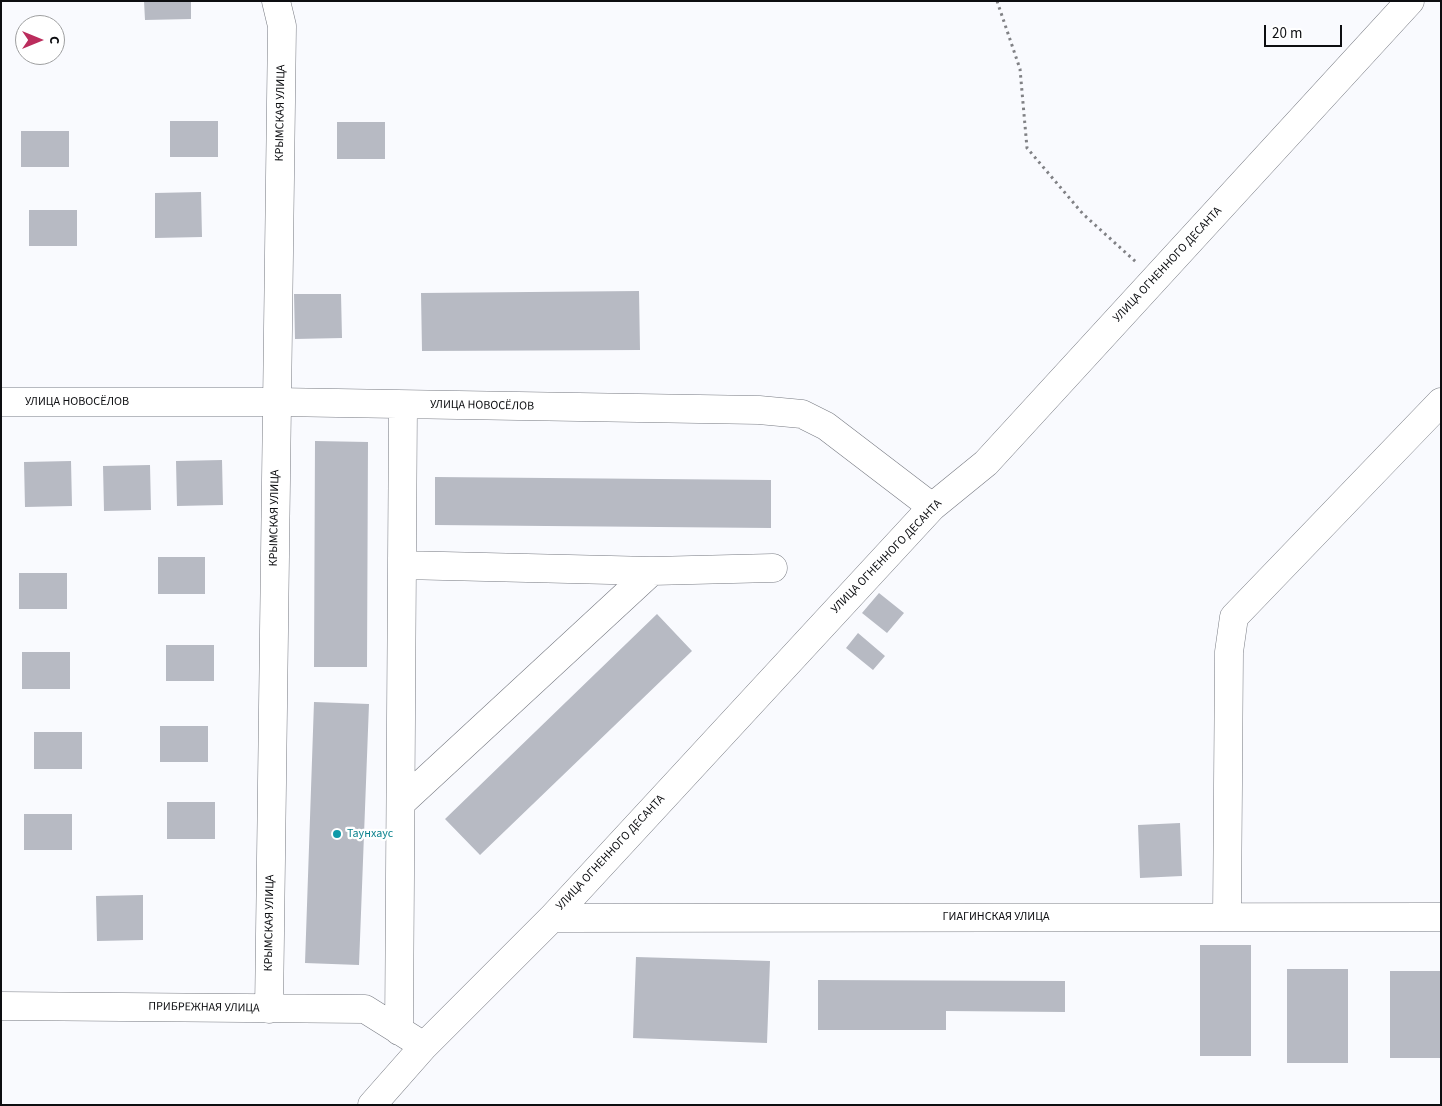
<!DOCTYPE html>
<meta charset="utf-8">
<style>
body{margin:0}
#map{position:relative;width:1442px;height:1106px;overflow:hidden;background:#f9fafe;font-family:"Source Sans 3",sans-serif}
canvas{display:block}
.frame{position:absolute;inset:0;border:2px solid #0d0e11;pointer-events:none}
.north{position:absolute;left:15px;top:15px;width:50px;height:50px;box-sizing:border-box;background:#fff;border:1px solid #9e9fa0;border-radius:50%;rotate:90deg;font-size:14px;font-weight:700;line-height:20px;text-align:center;color:#0d0e11}
.north::after{content:'';display:block;margin:auto;width:18px;height:22px;background:#bb2d5d;clip-path:polygon(50% 0,100% 100%,50% 72%,0 100%)}
.scale{position:absolute;left:1264px;top:25px;width:78px;height:22px;box-sizing:border-box;border:2px solid #0d0e11;border-top:0;padding-left:6px;font-size:15px;line-height:18px;white-space:nowrap;color:#0d0e11;-webkit-text-stroke:4px #fff;paint-order:stroke}
</style>
<div id="map">
<canvas width="1442" height="1106"></canvas>
<div class="frame"></div>
<div class="north">С</div>
<div class="scale">20 m</div>
</div>
<script>
const context = document.querySelector('canvas').getContext('2d');
context.lineJoin = 'round';
function fillPath(path, color) { context.fillStyle = color; context.fill(path, 'evenodd'); }
const toPath = rows => new Path2D(rows.map(r => 'M' + r).join(''));
function stroke(path, color, width, dash) { context.strokeStyle = color; context.lineWidth = width; context.lineCap = dash ? 'butt' : 'round'; context.setLineDash(dash || []); context.stroke(path); }
function write(font, color, halo, rows, align = 'center') {
  context.font = font + ' "Source Sans 3",sans-serif'; context.lineWidth = 4.5; context.setLineDash([]); context.textBaseline = 'middle'; context.strokeStyle = halo; context.fillStyle = color; for (const [text, x, y, turn = 0] of rows) {
    context.save(); context.translate(x, y); context.rotate((+turn || 0) * Math.PI / 180); context.textAlign = isNaN(turn) ? turn : align; if (halo) context.strokeText(text, 0, 0); context.fillText(text, 0, 0); context.restore();
  }
}
const building = toPath([
 [144,1,191,1,191,19,145,20],
 [170,121,218,121,218,157,170,157],
 [337,122,385,122,385,159,337,159],
 [21,131,69,131,69,167,21,167],
 [201,192,202,237,155,238,155,193],
 [29,210,77,210,77,246,29,246],
 [639,291,640,350,422,351,421,293],
 [294,294,341,294,342,338,295,339],
 [315,441,368,442,367,667,314,667],
 [222,460,223,505,177,506,176,461],
 [71,461,72,506,25,507,24,462],
 [150,465,151,510,104,511,103,466],
 [435,477,771,480,771,528,435,525],
 [158,557,205,557,205,594,158,594],
 [19,573,67,573,67,609,19,609],
 [879,593,904,613,887,633,862,613],
 [657,614,692,651,480,855,445,819],
 [858,633,885,656,873,670,846,648],
 [166,645,214,645,214,681,166,681],
 [22,652,70,652,70,689,22,689],
 [314,702,369,704,359,965,305,963],
 [160,726,208,726,208,762,160,762],
 [34,732,82,732,82,769,34,769],
 [167,802,215,802,215,839,167,839],
 [24,814,72,814,72,850,24,850],
 [1180,823,1182,876,1140,878,1138,825],
 [143,895,143,940,97,941,96,896],
 [1200,945,1251,945,1251,1056,1200,1056],
 [636,957,770,961,767,1043,633,1038],
 [1287,969,1348,969,1348,1063,1287,1063],
 [1390,971,1441,971,1441,1058,1390,1058],
 [818,980,1065,981,1065,1012,946,1011,946,1030,818,1030]
]);
const path = toPath([
 [997,1,1020,69,1027,148,1083,214,1136,262]
]);
const minor = toPath([
 [1,402,277,402,759,410,802,414,826,426,932,507],
 [402,565,652,571],
 [401,803,652,571,773,568],
 [1227,917,1229,652,1234,617,1441,402],
 [552,918,1441,917],
 [1,1006,365,1009,424,1046,552,918,932,507,986,463,1410,1],
 [269,1009,282,26,276,1],
 [399,1031,403,405],
 [372,1105,424,1046]
]);
const markers = [
 [337,834,5,"#0f9aa8"]
];
const streetNames = [
 ["КРЫМСКАЯ УЛИЦА",281,113,-89],
 ["УЛИЦА ОГНЕННОГО ДЕСАНТА",1168,265,-47],
 ["УЛИЦА НОВОСЁЛОВ",77,402],
 ["УЛИЦА НОВОСЁЛОВ",482,406,1],
 ["КРЫМСКАЯ УЛИЦА",275,518,-89],
 ["УЛИЦА ОГНЕННОГО ДЕСАНТА",887,557,-46],
 ["УЛИЦА ОГНЕННОГО ДЕСАНТА",611,853,-47],
 ["ГИАГИНСКАЯ УЛИЦА",996,917],
 ["КРЫМСКАЯ УЛИЦА",270,923,-89],
 ["ПРИБРЕЖНАЯ УЛИЦА",204,1008,1]
];
const cultureNames = [
 ["Таунхаус",347,834]
];
fillPath(building, '#b7bac3');
stroke(minor, '#777a82', 29);
stroke(path, '#808185', 3, [2.5, 4]);
stroke(minor, '#fff', 28);
for (const [x, y, r, color] of markers) { const dot = new Path2D(); dot.arc(x, y, r, 0, 2 * Math.PI); context.fillStyle = color; context.fill(dot); stroke(dot, '#fff', 2); }
write('12px', '#0d0e11', '#fff', streetNames);
write('12px', '#0d838f', '#fff', cultureNames, 'left');
</script>
